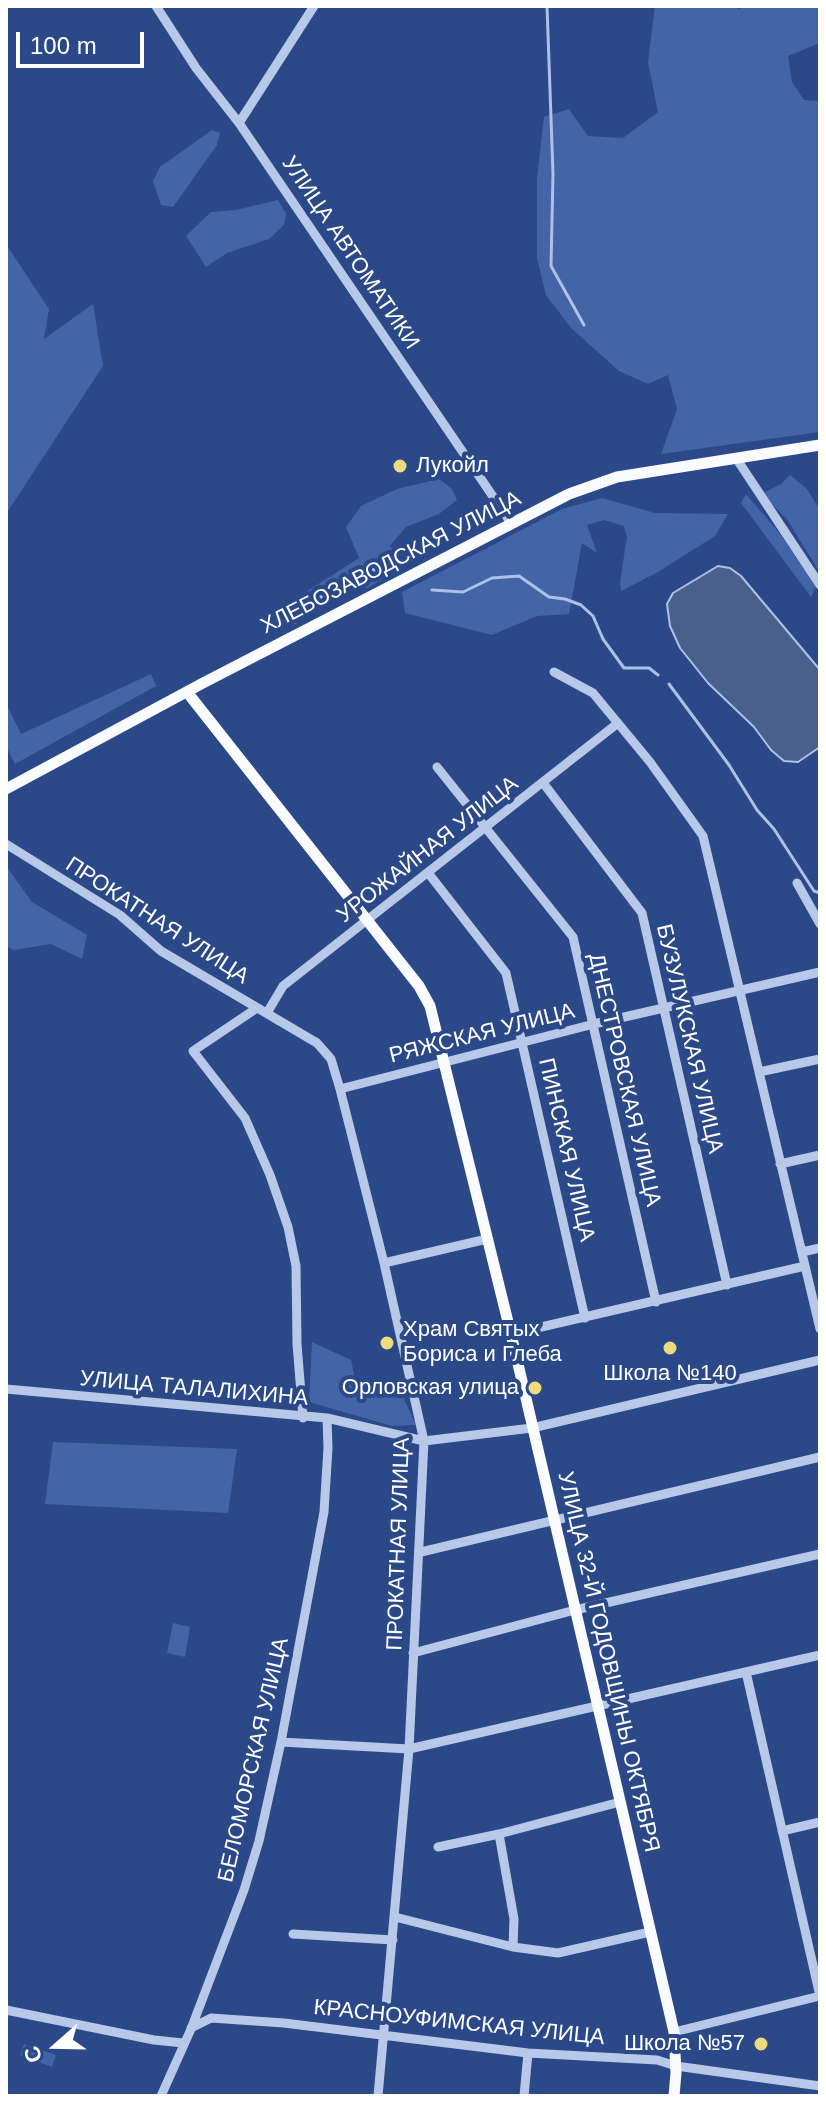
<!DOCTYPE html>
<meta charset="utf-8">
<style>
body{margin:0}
#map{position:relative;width:826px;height:2102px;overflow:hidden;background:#2b4988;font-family:Arial,sans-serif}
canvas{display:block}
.frame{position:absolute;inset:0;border:8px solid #fff;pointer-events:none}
.north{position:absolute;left:16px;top:2006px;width:80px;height:80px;-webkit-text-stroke:6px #2b4988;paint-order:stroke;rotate:250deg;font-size:22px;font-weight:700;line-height:32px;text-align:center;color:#fff}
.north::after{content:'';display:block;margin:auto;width:28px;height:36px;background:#fff;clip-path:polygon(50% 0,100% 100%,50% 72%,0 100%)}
.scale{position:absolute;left:16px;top:32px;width:128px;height:36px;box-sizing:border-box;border:4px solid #fff;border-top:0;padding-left:10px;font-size:24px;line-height:28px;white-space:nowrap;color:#fff;-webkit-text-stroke:6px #2b4988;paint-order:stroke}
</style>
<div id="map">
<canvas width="826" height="2102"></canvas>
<div class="frame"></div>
<div class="north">С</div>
<div class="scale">100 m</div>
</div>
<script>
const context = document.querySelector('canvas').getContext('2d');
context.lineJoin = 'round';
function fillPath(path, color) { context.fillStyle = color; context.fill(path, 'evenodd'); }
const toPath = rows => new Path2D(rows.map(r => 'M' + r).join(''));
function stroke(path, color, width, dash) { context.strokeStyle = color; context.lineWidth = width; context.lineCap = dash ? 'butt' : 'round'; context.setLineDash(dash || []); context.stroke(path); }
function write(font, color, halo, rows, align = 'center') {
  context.font = font + ' Arial,sans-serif'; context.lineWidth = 8; context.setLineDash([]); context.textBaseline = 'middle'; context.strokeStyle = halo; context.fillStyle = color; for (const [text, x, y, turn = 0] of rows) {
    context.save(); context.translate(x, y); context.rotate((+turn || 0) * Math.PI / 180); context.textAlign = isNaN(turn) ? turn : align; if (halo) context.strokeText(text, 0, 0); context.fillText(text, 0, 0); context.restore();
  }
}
const green = toPath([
 [655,6,732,6,739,9,744,6,820,6,820,43,788,56,792,82,804,100,820,101,820,432,661,454,677,409,668,375,648,384,619,371,571,328,546,295,537,258,537,178,544,117,569,109,588,136,623,138,658,112,648,62],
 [212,130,220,133,217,145,173,207,161,205,153,181,160,167],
 [278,200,286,214,284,225,269,239,227,253,206,267,186,236,211,212,236,210],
 [6,244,49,309,44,339,93,304,103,366,6,514],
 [790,475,807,489,820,510,820,573,787,519,761,494,781,484],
 [439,479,452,489,457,500,439,514,406,527,390,546,406,565,368,588,354,587,307,616,289,613,290,602,359,558,346,527,361,506,397,489],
 [746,494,781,535,816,587,811,597,741,503],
 [602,498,655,513,728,514,715,536,658,572,621,591,620,582,627,537,624,526,604,520,587,525,597,553,582,543,569,614,537,616,492,635,405,613,402,592,562,509],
 [151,674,156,686,15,764,6,746,6,703,21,734],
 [6,866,32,902,87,935,82,959,51,944,14,950,6,946],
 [312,1342,351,1360,359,1397,402,1395,416,1425,392,1426,309,1402],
 [53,1442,237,1449,228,1513,45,1504],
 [173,1623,190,1627,185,1657,167,1653],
 [24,2044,56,2055,52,2067,20,2055]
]);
const water = toPath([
 [718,566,730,568,741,576,820,670,820,747,798,762,784,761,771,750,754,727,708,683,680,648,670,626,667,604,673,593,718,566]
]);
const stream = toPath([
 [547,6,553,174,551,266,584,325],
 [432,590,463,592,492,578,519,576,549,597,565,599,581,605,593,616,603,639,624,668,649,668,658,675],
 [274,625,295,622,300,611,339,585,351,571,364,566,374,570,386,568,397,571],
 [669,684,729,765,757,810,774,829,814,891,820,893]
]);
const minor = toPath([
 [156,6,196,68,239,123,511,523],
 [239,123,314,6],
 [736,458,820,585],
 [554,672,593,693,650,762,703,836,820,1329],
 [437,767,573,937,656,1302],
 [544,784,642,913,727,1285],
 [6,844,120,915,161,951,317,1043,331,1059,340,1089,384,1263,424,1441,409,1749,378,2096],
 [429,874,506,973,585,1318],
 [797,883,820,924],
 [257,1008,193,1051,245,1118,270,1175,288,1227,296,1266,297,1344,303,1418],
 [267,1013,283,986,618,723],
 [759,1072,820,1059],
 [340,1089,594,1024,820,972],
 [780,1164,820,1155],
 [802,1252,820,1248],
 [384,1263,487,1239],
 [511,1334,805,1266],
 [6,1389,327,1418,424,1441,532,1428,820,1360],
 [421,1552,820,1457],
 [413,1653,575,1610,820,1554],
 [746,1672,820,1996],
 [281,1742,409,1749,820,1655],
 [782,1831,820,1822],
 [499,1834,514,1919,513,1947],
 [438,1847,499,1834,620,1802],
 [395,1917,513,1947,558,1953,650,1932],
 [293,1934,393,1940],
 [6,2010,154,2040,183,2043],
 [191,2028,211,2018,284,2023,528,2053,657,2060,676,2066,820,2086],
 [674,2032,820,1996],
 [161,2096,191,2029,244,1890,259,1841,281,1742,324,1512,328,1448,327,1418],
 [524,2096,528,2053]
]);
const major = toPath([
 [187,692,419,986,430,1006,511,1334,674,2032,676,2073,674,2096],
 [6,789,203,683,569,494,617,477,820,445]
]);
const markers = [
 [400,466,8,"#eedb80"],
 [387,1343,8,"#eedb80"],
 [670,1348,8,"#eedb80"],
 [535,1388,8,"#eedb80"],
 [761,2044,8,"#eedb80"]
];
const streetNames = [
 ["УЛИЦА АВТОМАТИКИ",350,253,56],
 ["ХЛЕБОЗАВОДСКАЯ УЛИЦА",391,563,-27],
 ["УРОЖАЙНАЯ УЛИЦА",428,850,-38],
 ["ПРОКАТНАЯ УЛИЦА",157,921,33],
 ["РЯЖСКАЯ УЛИЦА",482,1034,-14],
 ["БУЗУЛУКСКАЯ УЛИЦА",689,1039,77],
 ["ДНЕСТРОВСКАЯ УЛИЦА",624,1080,77],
 ["ПИНСКАЯ УЛИЦА",566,1150,77],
 ["УЛИЦА ТАЛАЛИХИНА",194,1389,5],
 ["ПРОКАТНАЯ УЛИЦА",399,1544,-88],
 ["УЛИЦА 32-Й ГОДОВЩИНЫ ОКТЯБРЯ",608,1662,77],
 ["БЕЛОМОРСКАЯ УЛИЦА",254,1760,-77],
 ["КРАСНОУФИМСКАЯ УЛИЦА",459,2023,6]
];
const poiNames = [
 ["Лукойл",416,466],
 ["Храм Святых",403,1330],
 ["Бориса и Глеба",403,1355],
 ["Школа №140",670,1374,"center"],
 ["Орловская улица",519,1388,"right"],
 ["Школа №57",745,2044,"right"]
];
fillPath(green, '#4364a6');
fillPath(water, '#4a5f8c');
stroke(water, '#adc1e8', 2);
stroke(stream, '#adc1e8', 3);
stroke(minor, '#b8c8e8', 9);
stroke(major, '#fafbfe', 11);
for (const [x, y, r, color] of markers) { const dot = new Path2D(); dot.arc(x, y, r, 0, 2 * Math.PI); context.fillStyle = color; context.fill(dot); stroke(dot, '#2b4988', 3); }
write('22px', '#fff', '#2b4988', streetNames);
write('22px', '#fff', '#2b4988', poiNames, 'left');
</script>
